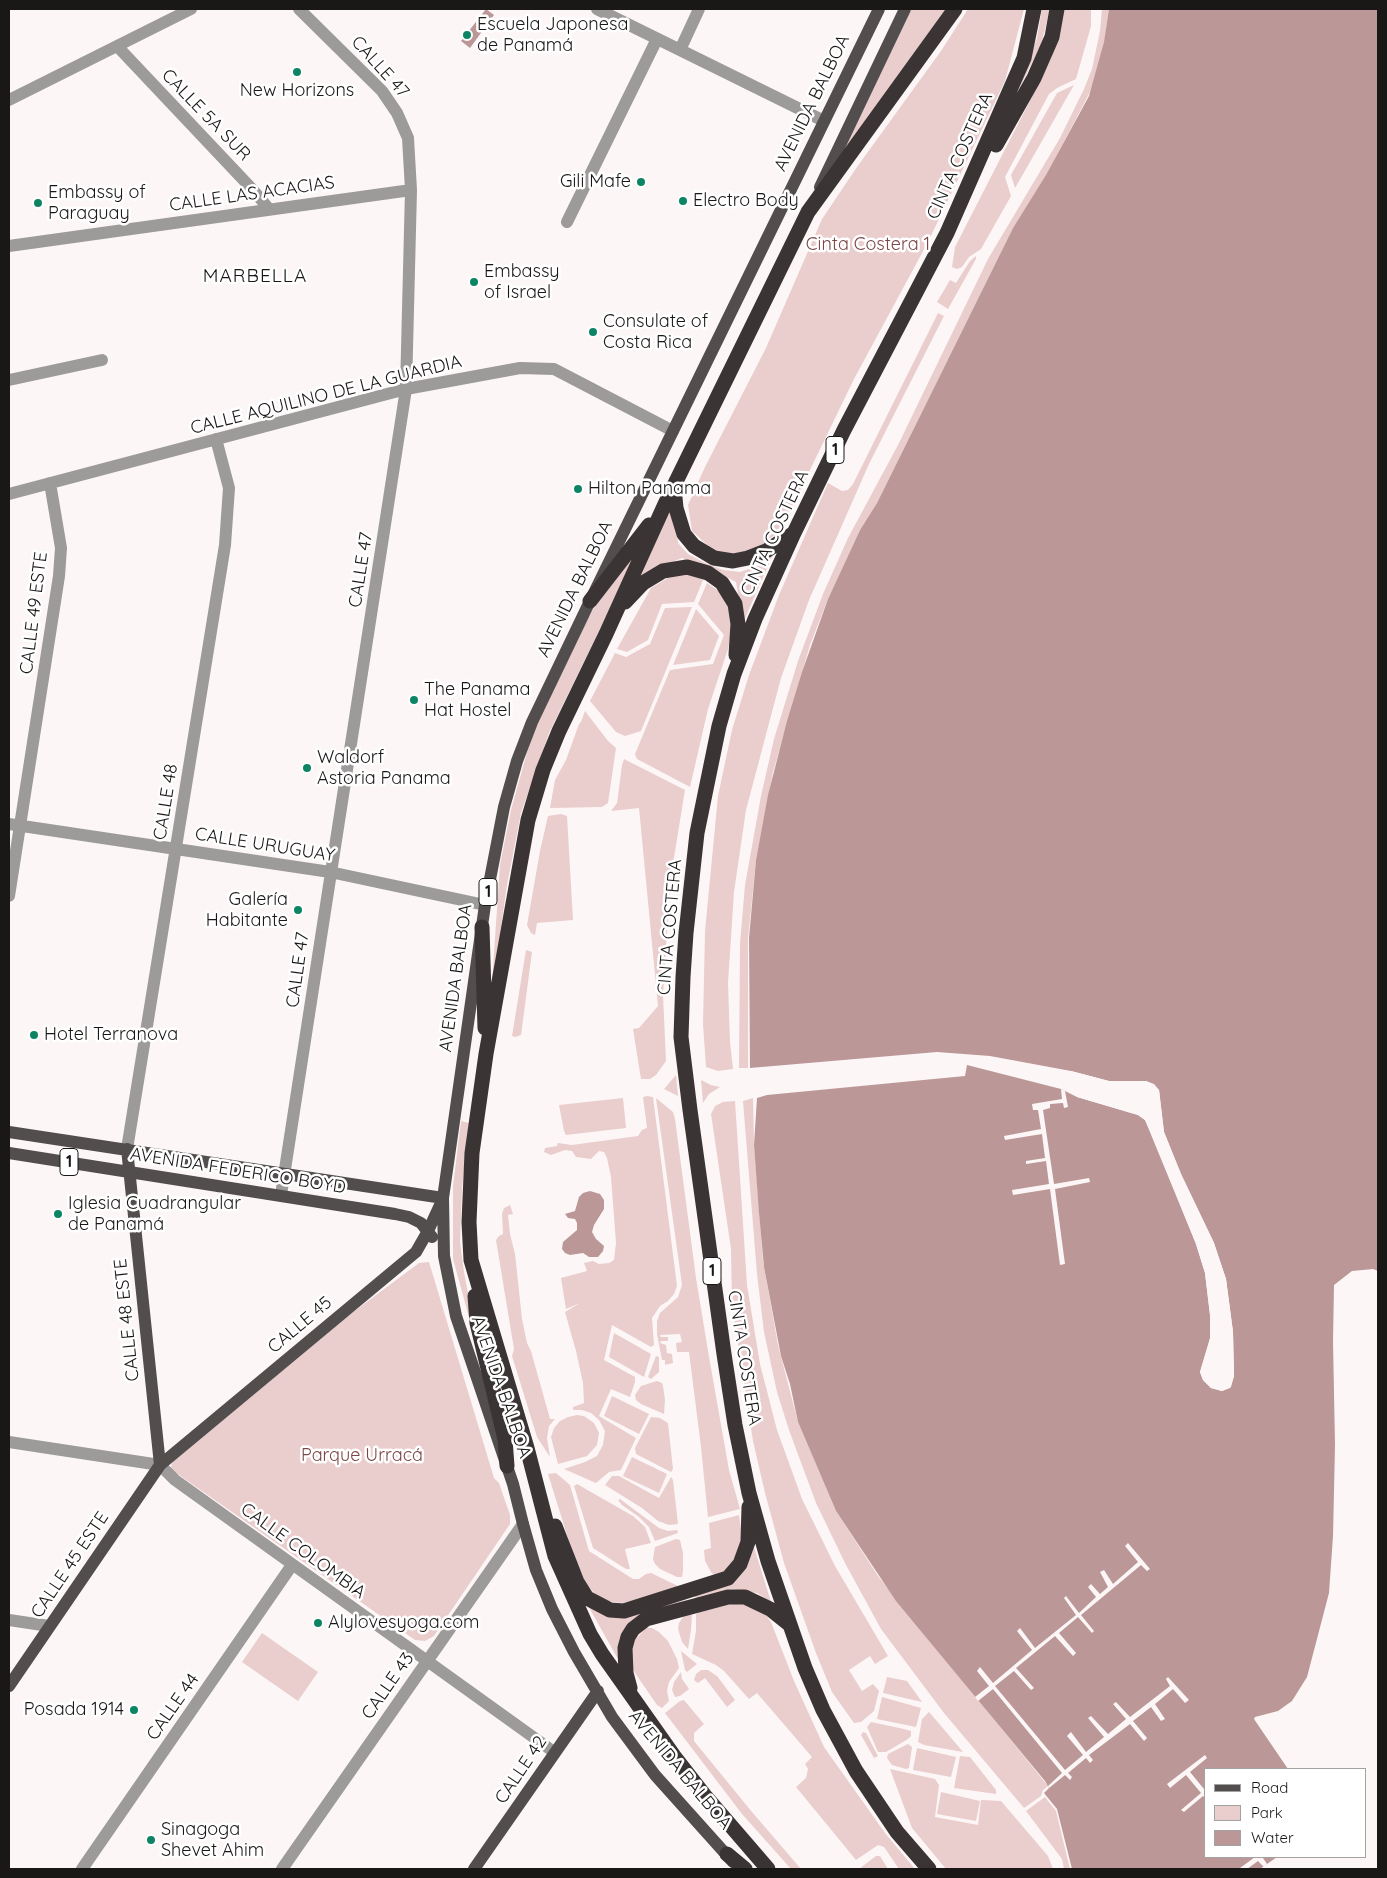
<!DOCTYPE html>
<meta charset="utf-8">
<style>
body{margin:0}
#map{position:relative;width:1387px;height:1878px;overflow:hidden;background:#fdf6f6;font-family:Quicksand,sans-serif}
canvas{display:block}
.frame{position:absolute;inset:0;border:10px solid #1a1717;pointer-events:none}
.legend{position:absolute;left:1204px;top:1768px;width:162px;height:90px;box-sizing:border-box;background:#fff;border:1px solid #a3a2a2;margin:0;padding:6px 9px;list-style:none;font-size:15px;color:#1a1717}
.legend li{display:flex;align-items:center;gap:10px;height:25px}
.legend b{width:25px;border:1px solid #a3a2a2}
</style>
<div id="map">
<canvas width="1387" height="1878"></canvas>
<div class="frame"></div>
<ul class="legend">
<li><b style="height:6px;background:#534e4e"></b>Road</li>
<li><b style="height:14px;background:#eacdcd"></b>Park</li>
<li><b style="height:14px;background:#bb9797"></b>Water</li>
</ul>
</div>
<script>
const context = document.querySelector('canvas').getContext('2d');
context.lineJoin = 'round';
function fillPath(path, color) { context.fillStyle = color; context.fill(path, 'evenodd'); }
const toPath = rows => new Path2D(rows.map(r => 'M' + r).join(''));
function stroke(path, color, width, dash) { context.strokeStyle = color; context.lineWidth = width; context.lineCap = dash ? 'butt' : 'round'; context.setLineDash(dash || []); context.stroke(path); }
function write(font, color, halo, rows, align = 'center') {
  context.font = font + ' Quicksand,sans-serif'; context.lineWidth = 5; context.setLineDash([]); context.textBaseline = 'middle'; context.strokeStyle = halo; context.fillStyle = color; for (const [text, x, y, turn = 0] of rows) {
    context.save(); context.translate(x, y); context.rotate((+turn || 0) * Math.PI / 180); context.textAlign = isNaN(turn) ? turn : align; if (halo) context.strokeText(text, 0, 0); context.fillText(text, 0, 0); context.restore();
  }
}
const green = toPath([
 [911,9,947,9,829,173],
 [968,9,1024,9,1005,81,928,242,854,379,794,503,775,535,746,556,715,552,692,531,688,505,705,467,766,348,822,219,857,167,941,51],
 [1042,9,1050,9,1041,45,1018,91,1037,38],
 [1064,9,1091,9,1091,26,1076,79,1057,88,1049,94,1005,177,1011,196,981,249,969,257,962,267,957,269,952,267,955,247,1037,87],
 [1102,9,1109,9,1104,44,1098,71,1090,92,1046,176,1013,228,877,503,860,530,828,599,810,645,773,772,756,860,748,939,748,1068,739,1068,740,943,745,885,761,796,774,739,798,661,823,594,848,538,898,445,988,259,1060,138,1084,89,1092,69,1100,31],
 [1074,85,1034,155,1015,188,1011,175,1057,93],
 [976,256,976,259,948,309,937,302,950,280,956,283,970,261],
 [938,313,944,316,869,464,809,600,781,678,746,810,734,892,728,983,730,1042,733,1069,718,1071,706,1067,703,1024,705,931,718,796,732,730,749,675,779,595,828,483,842,491,848,490,853,484],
 [673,497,678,543,688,554,703,562,723,570,740,572,760,565,775,550,743,623,736,582,713,570,682,558,662,566,633,588],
 [648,531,549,733,521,813,507,885,491,997,500,865,511,810,528,749,539,718,576,639,598,601],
 [684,574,693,575,703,580,694,602,662,604,648,640,627,652,617,649,651,588,668,578],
 [707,583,720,592,727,603,733,626,728,649,708,709,690,787,637,759,635,754,670,670,713,664,724,635,698,604],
 [692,607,641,731,625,736,616,732,590,701,615,653,626,657,650,644,665,608],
 [696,609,719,636,710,660,673,665],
 [585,711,608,741,616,748,608,803,602,807,550,808,555,780,566,760,579,724,581,722],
 [624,759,685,790,671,876,667,931,663,995,666,1061,656,1075,650,1079,641,1079,633,1029,639,1028,658,1006,639,808,611,811,617,803,622,765],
 [561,814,567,816,573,920,537,923,535,935,531,933,527,925,540,851,548,816],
 [526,950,532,952,521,1035,515,1037,512,1036],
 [676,1075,678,1096,664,1089],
 [701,1080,711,1085,720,1087,709,1094,703,1103],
 [647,1096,653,1097,677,1286,674,1294,668,1301,660,1306,652,1318,654,1345,651,1347,612,1325,604,1360,635,1377,635,1382,630,1397,611,1389,599,1416,636,1438,621,1470,609,1472,596,1483,564,1469,585,1462,597,1456,603,1445,605,1431,599,1420,591,1413,582,1410,573,1410,573,1407,584,1403,583,1383,576,1351,565,1312,580,1303,566,1309,561,1278,587,1271,584,1263,593,1261,599,1264,609,1263,614,1260,616,1243,611,1177,607,1158,604,1152,599,1151,591,1159,576,1157,572,1151,565,1150,551,1155,544,1152,545,1148,557,1146,558,1143,572,1145,638,1136,642,1130,647,1128,643,1097],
 [623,1098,626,1128,566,1135,564,1131,559,1105],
 [656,1098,673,1112,675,1119,696,1278,708,1351,729,1470,740,1509,708,1517,701,1447,689,1352,677,1352,676,1343,682,1342,680,1334,660,1335,661,1337,668,1337,668,1341,661,1341,660,1343,666,1345,667,1353,672,1354,673,1363,665,1365,665,1360,662,1360,657,1334,657,1321,660,1313,678,1297,682,1285],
 [753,1098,754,1145,763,1261,778,1345,798,1422,836,1511,878,1576,1048,1786,1043,1790,1041,1796,1024,1808,944,1713,881,1629,845,1563,816,1503,789,1430,777,1392,764,1332,757,1274,743,1101],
 [735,1101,747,1285,760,1364,777,1430,802,1499,835,1566,888,1656,875,1664,870,1656,849,1670,862,1691,873,1684,879,1691,874,1711,861,1722,854,1723,832,1692,816,1653,784,1563,765,1493,753,1441,732,1305,731,1249,711,1114,715,1106,723,1102],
 [461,1121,469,1123,462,1188,460,1242,464,1272,480,1357,453,1259,453,1186],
 [510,1205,513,1214,508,1215,510,1234,515,1254,522,1319,527,1343,531,1351,550,1419,555,1419,549,1426,547,1438,550,1457,537,1437,512,1356,514,1349,496,1240,499,1236,503,1234,502,1214,504,1208],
 [429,1262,494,1478,499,1483,510,1515,510,1524,434,1636,425,1641,415,1640,172,1470,171,1466,173,1461,250,1389,419,1263],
 [614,1333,651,1354,644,1377,609,1357],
 [656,1356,659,1357,659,1372,651,1379,648,1377],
 [657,1381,662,1383,663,1386,665,1400,664,1414,641,1404,636,1400,635,1395,641,1386],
 [612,1396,649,1414,639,1434,604,1416],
 [577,1415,584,1416,594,1423,599,1433,597,1445,587,1456,558,1464,551,1437,554,1428,560,1421,568,1417],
 [651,1417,660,1418,668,1423,673,1469,671,1472,636,1454,635,1448],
 [632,1457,667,1474,659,1493,623,1476],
 [556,1473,570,1485,589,1551,633,1579,639,1579,646,1574,651,1573,680,1587,658,1596,622,1603,605,1601,594,1593,586,1584,572,1551,548,1474],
 [612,1476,619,1476,659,1498,671,1477,673,1480,678,1524,669,1525,658,1521,642,1508,605,1485],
 [577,1484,633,1516,645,1527,651,1543,625,1549,630,1569,626,1569,593,1548,574,1486],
 [620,1499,659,1528,668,1531,677,1530,678,1533,655,1541,649,1527,639,1517,622,1505,618,1500],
 [739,1515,742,1537,737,1560,724,1574,716,1577,711,1572,705,1561,704,1550,711,1548,709,1523],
 [676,1539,680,1540,683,1553,683,1571,682,1577,677,1577,660,1569,655,1564,653,1559,655,1547],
 [754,1547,771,1602,757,1593,731,1589,696,1600,695,1596,731,1584,747,1566],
 [686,1600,682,1603,637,1618,619,1661,586,1602,632,1615],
 [730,1602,742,1603,765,1614,771,1622,794,1681,824,1747,885,1833,915,1869,899,1869,884,1847,878,1845,856,1860,796,1787,806,1778,808,1769,805,1764,812,1757,757,1693,749,1699,724,1671,716,1665,692,1654,696,1631,696,1614,700,1611],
 [692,1614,691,1630,688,1649,682,1642,678,1629,679,1623,683,1617],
 [646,1628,652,1628,659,1632,668,1641,677,1659,679,1668,669,1682,667,1691,669,1701,662,1708,657,1705,633,1670,630,1660,633,1642],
 [262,1633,318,1672,298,1701,242,1662],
 [681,1651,697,1664,687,1672,685,1670],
 [701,1670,708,1670,717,1676,735,1700,727,1707,705,1678,698,1683,694,1680,696,1674],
 [681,1672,682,1679,689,1689,680,1696,675,1697,672,1690,674,1682],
 [887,1677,907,1681,922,1702,883,1693],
 [882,1697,921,1708,916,1727,877,1719],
 [684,1700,704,1724,694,1733,694,1741,752,1812,801,1869,791,1869,742,1814,665,1713,680,1701],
 [929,1712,936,1720,963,1752,924,1745,918,1742,922,1719],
 [871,1722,904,1729,911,1731,911,1736,908,1739,886,1752,878,1752,867,1727],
 [863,1732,866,1733,878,1756,874,1758,861,1735],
 [908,1744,912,1747,909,1768,906,1769,892,1765,887,1758,888,1754],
 [917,1748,956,1757,951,1777,913,1770],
 [960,1756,970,1757,996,1790,996,1794,954,1788],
 [890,1769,935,1779,939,1785,935,1817,978,1825,981,1800,1001,1801,1048,1856,1053,1869,946,1869,912,1828],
 [941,1792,980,1801,976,1821,937,1814],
 [1045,1797,1056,1811,1070,1869,1064,1869,1062,1859,1026,1811],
 [876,1856,880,1856,888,1869,859,1869]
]);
const water = toPath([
 [486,9,494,15,470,48,461,41],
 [1109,9,1378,9,1378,1271,1373,1269,1352,1271,1334,1285,1333,1341,1335,1445,1333,1536,1329,1593,1307,1677,1292,1701,1278,1711,1255,1717,1254,1719,1288,1769,1206,1769,1206,1857,1277,1857,1260,1869,1072,1869,1057,1809,1044,1793,1049,1788,1045,1781,896,1601,836,1511,798,1422,790,1384,781,1356,764,1267,759,1213,754,1145,757,1098,767,1095,965,1076,967,1065,1061,1089,1077,1097,1138,1115,1145,1120,1151,1132,1196,1244,1205,1273,1210,1315,1210,1339,1200,1372,1203,1380,1211,1388,1222,1391,1230,1388,1234,1376,1233,1332,1226,1279,1214,1243,1181,1174,1164,1132,1159,1090,1146,1081,1109,1081,1071,1071,990,1056,937,1052,750,1068,749,938,756,860,768,795,787,721,802,672,828,599,860,530,877,503,1013,228,1046,175,1089,96,1104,42],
 [590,1191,600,1194,604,1200,604,1209,594,1225,592,1232,596,1239,604,1246,603,1251,598,1257,589,1257,583,1253,570,1255,565,1253,562,1249,563,1242,577,1230,577,1223,575,1219,568,1218,565,1214,575,1211,579,1197,583,1193]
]);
const pier = toPath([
 [1071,1071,1109,1081,1146,1081,1154,1084,1159,1090,1164,1132,1181,1174,1214,1243,1226,1279,1233,1332,1234,1376,1231,1387,1222,1391,1211,1388,1203,1380,1200,1372,1210,1338,1210,1315,1205,1273,1196,1244,1145,1120,1138,1115,1077,1097,1076,1094,1139,1113,1147,1119,1153,1131,1198,1243,1207,1272,1212,1315,1212,1339,1203,1372,1205,1378,1212,1386,1222,1388,1228,1386,1231,1376,1231,1332,1224,1280,1212,1244,1179,1174,1162,1133,1159,1119,1157,1091,1153,1086,1146,1083,1108,1083,1072,1074],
 [1061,1089,1065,1091,1068,1107,1064,1108,1063,1103,1050,1104,1050,1108,1043,1110,1054,1184,1089,1178,1090,1182,1055,1189,1065,1264,1060,1265,1050,1189,1013,1195,1012,1190,1049,1184,1046,1161,1026,1164,1026,1161,1045,1158,1042,1134,1005,1140,1004,1136,1041,1129,1038,1110,1033,1110,1032,1104,1062,1099],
 [1128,1543,1150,1569,1147,1571,1141,1565,1081,1615,1094,1631,1092,1633,1078,1617,1059,1633,1076,1653,1073,1656,1055,1636,1016,1668,1034,1688,1031,1690,1014,1671,995,1686,1065,1770,1083,1755,1067,1736,1071,1732,1086,1752,1104,1737,1088,1718,1091,1716,1108,1734,1126,1719,1113,1704,1116,1702,1130,1717,1170,1686,1166,1679,1168,1677,1189,1700,1185,1703,1173,1689,1155,1704,1165,1719,1161,1721,1151,1707,1133,1721,1147,1738,1144,1741,1130,1724,1089,1755,1093,1760,1090,1763,1086,1758,1068,1773,1072,1777,1070,1780,1065,1775,1049,1788,1048,1786,1062,1773,993,1689,978,1701,975,1697,989,1686,977,1671,980,1667,993,1683,1032,1650,1017,1631,1020,1628,1035,1648,1076,1615,1064,1598,1066,1596,1079,1613,1096,1597,1088,1587,1091,1584,1100,1594,1108,1587,1100,1572,1104,1570,1113,1584,1138,1562,1125,1546],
 [1205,1755,1207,1758,1190,1772,1204,1789,1206,1788,1206,1799,1203,1796,1184,1812,1181,1810,1201,1793,1186,1775,1170,1788,1167,1784],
 [1255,1857,1264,1857,1263,1858,1267,1864,1264,1867,1258,1861,1247,1869,1241,1869,1240,1868]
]);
const minor = toPath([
 [597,9,824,121],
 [117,46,253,190,269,209],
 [680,50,699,9],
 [9,100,191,9],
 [567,222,657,39],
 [9,246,411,190],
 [9,380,102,360],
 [9,494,406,389,520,368,554,369,673,431],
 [9,824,330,872,485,905],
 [9,896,59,576,61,548,50,483],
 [127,1149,225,545,229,488,216,439],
 [281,1195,406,389,411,190,408,138,397,113,382,91,299,9],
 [9,1442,160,1465,175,1480,554,1752],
 [9,1620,49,1626],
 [82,1869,292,1565],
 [282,1869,523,1524]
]);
const major = toPath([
 [820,187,905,9],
 [9,1132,443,1198],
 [127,1149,160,1465],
 [9,1153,395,1214,409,1217,421,1223,432,1237],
 [9,1686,160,1465,416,1252,428,1231,440,1205],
 [733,1862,655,1775,612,1717,574,1652,552,1609,536,1570,523,1524,513,1484,456,1316,444,1256,443,1198,485,905,504,807,517,761,532,722,590,601,879,9],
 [474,1869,598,1691]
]);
const highway = toPath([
 [996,145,1034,78,1052,37,1057,9],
 [674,487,676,508,684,534,694,546,714,558,733,561,748,558,766,551,794,533],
 [590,601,649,525],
 [625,602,643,583,663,571,687,567,708,573,722,583,735,604,738,624,736,655],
 [482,927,485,1028],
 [475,1296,477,1323,505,1439,507,1466],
 [555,1526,577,1582,587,1598,610,1610,624,1611,728,1578,740,1564,748,1542,749,1507],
 [630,1688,626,1673,625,1648,628,1637,633,1629,646,1619,728,1597,745,1597,770,1609,790,1625],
 [727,1854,745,1869],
 [768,1869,706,1797,674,1756,602,1654,590,1634,555,1556,527,1448,471,1260,469,1222,472,1153,486,1054,528,820,543,770,559,731,606,634,665,504,808,212,955,9],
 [929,1869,897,1832,856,1771,823,1710,805,1668,768,1561,749,1493,735,1425,724,1354,690,1110,681,1037,683,977,686,933,697,833,719,726,734,674,755,619,794,533,844,430,947,233,1024,58,1034,9]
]);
const markers = [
 [467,35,5,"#0d8565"],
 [297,72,5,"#0d8565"],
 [641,182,5,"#0d8565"],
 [683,201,5,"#0d8565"],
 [38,203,5,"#0d8565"],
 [474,282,5,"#0d8565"],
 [593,332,5,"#0d8565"],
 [578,489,5,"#0d8565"],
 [414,700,5,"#0d8565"],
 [307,768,5,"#0d8565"],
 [298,910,5,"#0d8565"],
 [34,1035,5,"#0d8565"],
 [58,1214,5,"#0d8565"],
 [318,1623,5,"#0d8565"],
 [134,1710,5,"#0d8565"],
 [151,1840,5,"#0d8565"]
];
const shields = [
 [835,450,18],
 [488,892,18],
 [69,1162,18],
 [712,1271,18]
];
const shieldNames = [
 ["1",835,450],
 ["1",488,892],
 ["1",69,1162],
 ["1",712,1271]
];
const poiNames = [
 ["Escuela Japonesa",477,25],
 ["de Panamá",477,46],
 ["New Horizons",297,91,"center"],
 ["Gili Mafe",631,182,"right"],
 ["Embassy of",48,193],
 ["Paraguay",48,214],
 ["Electro Body",693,201],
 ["Embassy",484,272],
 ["of Israel",484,293],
 ["Consulate of",603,322],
 ["Costa Rica",603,343],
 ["Hilton Panama",588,489],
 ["The Panama",424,690],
 ["Hat Hostel",424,711],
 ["Waldorf",317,758],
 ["Astoria Panama",317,779],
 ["Galería",288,900,"right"],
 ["Habitante",288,921,"right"],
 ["Hotel Terranova",44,1035],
 ["Iglesia Cuadrangular",68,1204],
 ["de Panamá",68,1225],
 ["Alylovesyoga.com",328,1623],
 ["Posada 1914",124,1710,"right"],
 ["Sinagoga",161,1830],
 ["Shevet Ahim",161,1851]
];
const streetNames = [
 ["CALLE 47",380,67,48],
 ["AVENIDA BALBOA",812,103,-64],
 ["CALLE 5A SUR",206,115,46],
 ["CINTA COSTERA",960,156,-66],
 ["CALLE LAS ACACIAS",252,194,-8],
 ["CALLE AQUILINO DE LA GUARDIA",326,395,-14],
 ["CINTA COSTERA",775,533,-65],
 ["CALLE 47",361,570,-81],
 ["AVENIDA BALBOA",575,589,-64],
 ["CALLE 49 ESTE",34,613,-83],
 ["CALLE 48",166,802,-81],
 ["CALLE URUGUAY",265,845,9],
 ["CINTA COSTERA",670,927,-85],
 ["CALLE 47",298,970,-82],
 ["AVENIDA BALBOA",456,978,-82],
 ["AVENIDA FEDERICO BOYD",238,1171,9],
 ["CALLE 48 ESTE",127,1320,-96],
 ["CALLE 45",300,1325,-40],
 ["CINTA COSTERA",744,1358,81],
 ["AVENIDA BALBOA",501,1387,71],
 ["CALLE COLOMBIA",303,1551,36],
 ["CALLE 45 ESTE",70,1565,-56],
 ["CALLE 43",388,1686,-55],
 ["CALLE 44",173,1707,-55],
 ["CALLE 42",521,1770,-56],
 ["AVENIDA BALBOA",680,1770,50]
];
const parkNames = [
 ["Cinta Costera 1",868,245],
 ["Parque Urracá",362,1456]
];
const neighbourhoodNames = [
 ["MARBELLA",255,276]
];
fillPath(green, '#eacdcd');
fillPath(water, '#bb9797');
fillPath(pier, '#fdf6f6');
stroke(minor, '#9d9a9a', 12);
stroke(major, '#534e4e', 12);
stroke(highway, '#3a3434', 15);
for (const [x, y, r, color] of markers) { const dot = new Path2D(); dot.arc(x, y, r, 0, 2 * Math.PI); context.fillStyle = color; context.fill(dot); stroke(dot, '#fff', 2); }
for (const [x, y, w] of shields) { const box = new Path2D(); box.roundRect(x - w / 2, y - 13.5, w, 27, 4); context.fillStyle = '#fff'; context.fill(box); stroke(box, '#1a1717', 1); }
write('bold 16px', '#1a1717', null, shieldNames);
write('18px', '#1a1717', '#fff', poiNames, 'left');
write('18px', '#1a1717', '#fff', streetNames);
write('18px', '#7c4648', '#fff', parkNames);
context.letterSpacing = '1px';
write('19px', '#1a1717', '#fff', neighbourhoodNames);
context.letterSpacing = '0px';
</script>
